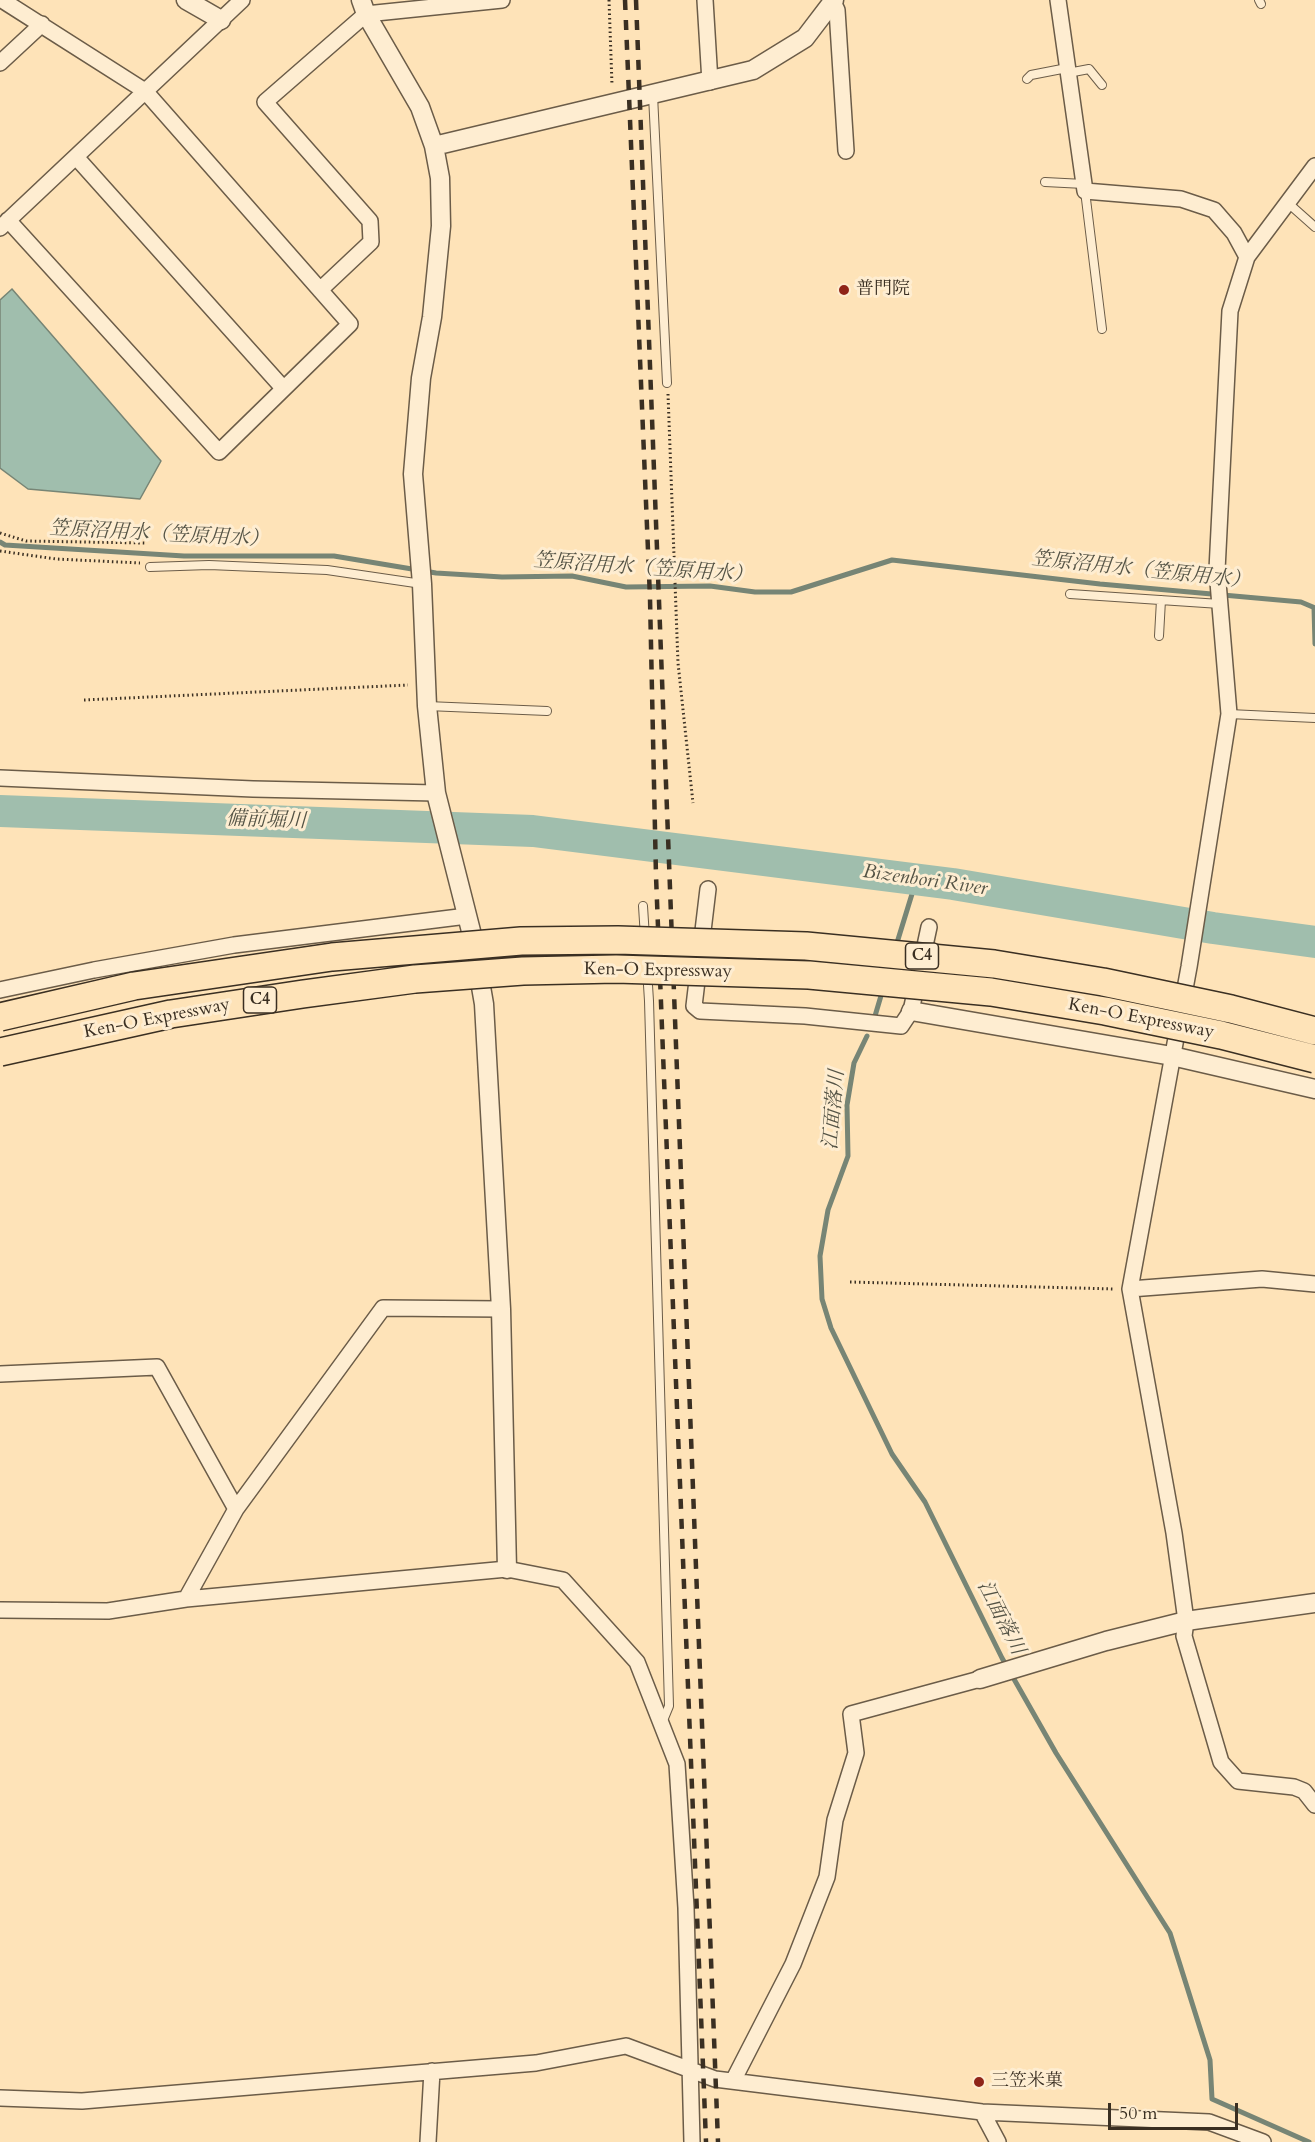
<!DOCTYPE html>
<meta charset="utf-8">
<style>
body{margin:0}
#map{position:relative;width:1315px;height:2142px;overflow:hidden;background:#fee3b8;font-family:Cardo,serif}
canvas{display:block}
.scale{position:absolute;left:1108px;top:2103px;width:130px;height:27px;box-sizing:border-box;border:3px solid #3a2f22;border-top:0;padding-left:8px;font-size:18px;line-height:21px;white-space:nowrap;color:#3a2f22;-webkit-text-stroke:4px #feedd1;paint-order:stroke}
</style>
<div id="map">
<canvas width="1315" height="2142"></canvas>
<div class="scale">50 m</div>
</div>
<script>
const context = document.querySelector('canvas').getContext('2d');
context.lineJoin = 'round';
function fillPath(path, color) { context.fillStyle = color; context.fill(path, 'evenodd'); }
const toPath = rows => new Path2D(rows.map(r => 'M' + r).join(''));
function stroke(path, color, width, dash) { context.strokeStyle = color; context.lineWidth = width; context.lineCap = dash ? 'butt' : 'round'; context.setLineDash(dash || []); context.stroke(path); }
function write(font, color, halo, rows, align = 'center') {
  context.font = font + ' Cardo,"Noto Serif JP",serif'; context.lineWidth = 6; context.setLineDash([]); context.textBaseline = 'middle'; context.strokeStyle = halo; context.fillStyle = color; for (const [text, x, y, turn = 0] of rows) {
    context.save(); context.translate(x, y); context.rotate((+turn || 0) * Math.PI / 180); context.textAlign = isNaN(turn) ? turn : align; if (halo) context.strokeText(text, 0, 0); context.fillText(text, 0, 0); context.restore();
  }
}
const water = toPath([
 [12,289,161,461,140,499,28,489,0,468,0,300,12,289]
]);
const stream = toPath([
 [0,542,5,545,184,556,334,556,436,573,502,577,572,576,626,587,710,586,755,592,791,592,892,560,1100,584,1301,602,1315,608],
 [1314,608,1315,644],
 [896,946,916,881],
 [875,1016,883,989],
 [867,1036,854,1063,847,1105,848,1156,828,1210,820,1256,822,1299,831,1328,892,1454,925,1502,1002,1658,1056,1753,1170,1933,1210,2060,1212,2099,1309,2142]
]);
const river = toPath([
 [0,811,533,831,953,884,1213,928,1315,942]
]);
const path = toPath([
 [609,0,612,85],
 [668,394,678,663,693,803],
 [0,533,26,541,145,543],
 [0,551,56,559,140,563],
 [84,700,408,685],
 [850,1282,1114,1289]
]);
const service = toPath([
 [1259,0,1261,4],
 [1068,73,1089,69,1102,85],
 [1027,79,1031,75,1067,68],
 [653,95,667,383],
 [1045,182,1084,184],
 [1085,191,1102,329],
 [1288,203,1315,227],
 [150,567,209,565,327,570,422,584],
 [1070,594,1220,604],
 [1159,636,1161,600],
 [427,706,547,711],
 [1229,714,1315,718],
 [643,906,649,1001,669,1706,662,1723]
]);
const minor = toPath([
 [2,0,145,91,350,324,219,452,8,220],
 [705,0,710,82],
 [1058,0,1085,191,1181,199,1214,210,1234,233,1247,257],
 [833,2,837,10,846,151],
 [0,63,42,24],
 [76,157,283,388],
 [0,228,242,0],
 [320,290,371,242,370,221,265,102,366,14,502,0],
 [0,778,253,789,436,793],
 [708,889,694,1006,700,1011,805,1016,901,1026,911,1011,929,927],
 [0,990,94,970,234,945,467,916],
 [1315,1284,1262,1279,1130,1289,1174,1533,1186,1621,1184,1636,1221,1762,1238,1781,1294,1787,1304,1791,1315,1805],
 [1130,1289,1189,967,1229,714,1217,570,1230,311,1247,257,1315,166],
 [0,1374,157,1367,236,1509],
 [186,1599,236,1509,383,1308,501,1309],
 [0,1610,108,1611,186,1599,507,1569,563,1580,637,1662,677,1764,686,1908,692,2142],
 [734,2079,793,1964,827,1877,835,1820,856,1753,851,1714,980,1679],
 [0,2098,82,2101,536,2063,626,2046,715,2079,982,2112,1209,2122,1263,2142],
 [982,2112,998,2142],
 [428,2142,432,2071]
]);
const tertiary = toPath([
 [186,0,221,20],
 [361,0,366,14,420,107,434,146,440,178,441,226,432,317,421,378,413,474,422,584,427,706,436,793,472,935,484,1004,501,1309,507,1569],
 [434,146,753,70,805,38,834,0],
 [911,1011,1172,1056,1315,1089],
 [980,1679,1106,1641,1186,1621,1315,1603]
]);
const rail = toPath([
 [625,0,650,598,656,876,706,2142],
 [636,0,718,2142]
]);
const motorwayBridge = toPath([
 [0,1017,134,986,332,957,521,941,618,940,806,946,994,964,1103,982,1231,1009,1315,1031],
 [0,1052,171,1014,303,994,415,979,523,971,616,969,809,975,991,992,1105,1011,1221,1035,1315,1059]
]);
const markers = [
 [844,290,6,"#8f2418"],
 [979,2082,6,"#8f2418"]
];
const shields = [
 [922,956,33],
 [260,1000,33]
];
const shieldNames = [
 ["C4",922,956],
 ["C4",260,1000]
];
const poiNames = [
 ["普門院",856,290],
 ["三笠米菓",991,2082]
];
const streetNames = [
 ["Ken-O Expressway",658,971,1],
 ["Ken-O Expressway",157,1019,-11],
 ["Ken-O Expressway",1141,1019,11]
];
const waterNames = [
 ["笠原沼用水（笠原用水）",159,535,3],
 ["笠原沼用水（笠原用水）",643,569,4],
 ["笠原沼用水（笠原用水）",1141,571,6],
 ["備前堀川",266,821,2],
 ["Bizenbori River",925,881,8],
 ["江面落川",835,1110,-85],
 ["江面落川",1000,1618,63]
];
fillPath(water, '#a0bead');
stroke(water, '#778575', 1.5);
stroke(stream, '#778575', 5);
stroke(river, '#a0bead', 32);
stroke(service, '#6b5c48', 10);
stroke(minor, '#6b5c48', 18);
stroke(tertiary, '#6b5c48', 21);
stroke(path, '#3a2f22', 3, [1.5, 3]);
stroke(service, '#feedd1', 8);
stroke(minor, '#feedd1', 15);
stroke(tertiary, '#feedd1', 18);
stroke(rail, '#3a2f22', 4.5, [10, 10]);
stroke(motorwayBridge, '#3a2f22', 30, []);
stroke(motorwayBridge, '#fee3b8', 27);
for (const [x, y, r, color] of markers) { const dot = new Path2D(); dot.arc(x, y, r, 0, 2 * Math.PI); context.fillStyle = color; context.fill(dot); stroke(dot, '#feedd1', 2); }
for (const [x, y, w] of shields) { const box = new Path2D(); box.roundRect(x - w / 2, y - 13, w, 26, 4.5); context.fillStyle = '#feedd1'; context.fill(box); stroke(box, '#3a2f22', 1.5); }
write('bold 16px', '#3a2f22', null, shieldNames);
write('18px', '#3a2f22', '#feedd1', poiNames, 'left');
write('18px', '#3a2f22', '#feedd1', streetNames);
write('italic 20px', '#545345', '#feedd1', waterNames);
</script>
